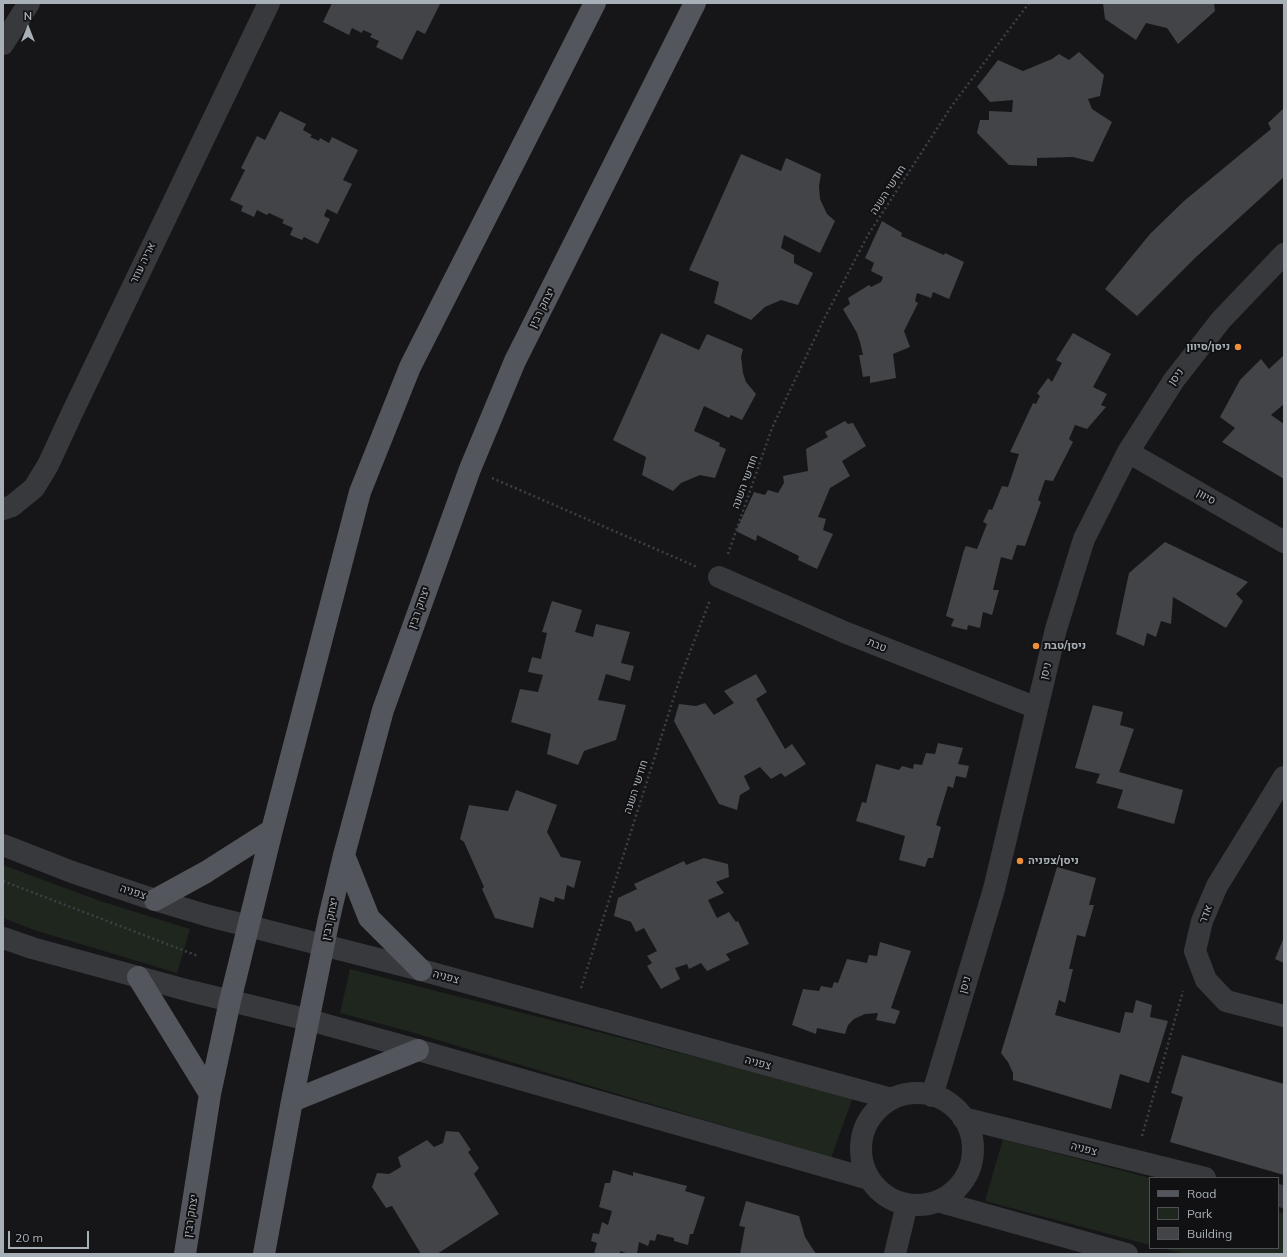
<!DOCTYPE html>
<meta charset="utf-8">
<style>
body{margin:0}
#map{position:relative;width:1287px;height:1257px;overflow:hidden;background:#161618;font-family:Mulish,sans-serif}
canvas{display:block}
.frame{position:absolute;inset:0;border:4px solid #a8b0b7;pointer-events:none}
.legend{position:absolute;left:1149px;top:1177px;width:130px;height:72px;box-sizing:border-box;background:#111113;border:1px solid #4d5155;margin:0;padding:5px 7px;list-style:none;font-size:12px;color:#a8b0b7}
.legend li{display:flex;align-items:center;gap:8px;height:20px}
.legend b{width:20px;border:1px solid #4d5155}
.north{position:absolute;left:8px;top:8px;width:40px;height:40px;-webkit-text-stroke:3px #111113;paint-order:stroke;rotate:0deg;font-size:11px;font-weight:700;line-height:16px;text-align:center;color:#a8b0b7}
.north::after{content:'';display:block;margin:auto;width:14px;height:18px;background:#a8b0b7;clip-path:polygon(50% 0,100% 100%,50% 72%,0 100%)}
.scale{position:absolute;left:8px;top:1231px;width:81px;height:18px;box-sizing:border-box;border:2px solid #a8b0b7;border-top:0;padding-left:5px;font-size:12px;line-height:14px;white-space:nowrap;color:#a8b0b7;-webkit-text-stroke:3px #111113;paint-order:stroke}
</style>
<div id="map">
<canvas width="1287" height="1257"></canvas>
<div class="frame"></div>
<ul class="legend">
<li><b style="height:5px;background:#53565c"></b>Road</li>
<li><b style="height:11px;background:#1e261e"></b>Park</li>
<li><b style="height:11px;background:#424448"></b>Building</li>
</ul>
<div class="north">N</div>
<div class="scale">20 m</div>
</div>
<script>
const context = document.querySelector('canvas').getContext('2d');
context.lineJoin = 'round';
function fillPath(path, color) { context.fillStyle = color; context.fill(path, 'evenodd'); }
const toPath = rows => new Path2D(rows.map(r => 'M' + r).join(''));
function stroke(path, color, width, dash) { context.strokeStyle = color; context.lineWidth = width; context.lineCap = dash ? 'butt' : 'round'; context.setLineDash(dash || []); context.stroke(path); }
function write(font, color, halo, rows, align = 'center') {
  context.font = font + ' Mulish,Heebo,sans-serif'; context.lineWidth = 4; context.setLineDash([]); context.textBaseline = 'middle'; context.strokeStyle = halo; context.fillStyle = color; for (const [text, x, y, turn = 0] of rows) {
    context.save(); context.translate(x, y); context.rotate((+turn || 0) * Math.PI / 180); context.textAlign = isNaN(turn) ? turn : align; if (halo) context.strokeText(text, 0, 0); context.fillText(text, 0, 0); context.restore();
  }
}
const green = toPath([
 [3,865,100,901,190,929,177,973,34,930,3,918],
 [350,969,853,1097,831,1158,411,1032,340,1013],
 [1003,1139,1150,1178,1150,1245,985,1201],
 [1278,1212,1284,1213,1284,1254,1185,1254,1162,1248,1278,1248]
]);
const building = toPath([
 [332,3,437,3,440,4,425,34,417,30,402,60,376,47,379,41,370,37,372,34,363,30,362,33,352,28,349,35,323,22],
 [1103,3,1214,3,1215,11,1178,44,1167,28,1146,23,1136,40,1105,19],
 [1079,52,1104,75,1100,96,1088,99,1092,109,1112,122,1093,162,1073,157,1037,158,1037,166,1009,165,977,133,980,120,989,120,989,111,1012,112,1013,100,990,102,977,87,998,60,1023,71,1052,59,1059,54,1069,60],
 [1284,108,1284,177,1195,258,1137,316,1105,289,1150,234,1184,201,1271,129,1268,123],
 [280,111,306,124,303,130,312,135,310,137,319,141,320,138,329,143,332,137,358,150,343,180,352,184,337,214,327,209,324,216,330,219,318,244,304,237,302,240,290,235,293,228,282,223,284,220,269,213,267,215,257,210,254,217,241,211,243,206,230,200,245,170,241,168,257,136,265,140],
 [741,154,781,171,786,158,821,174,819,186,820,199,827,214,835,221,820,253,784,235,781,248,794,255,794,263,813,273,798,305,781,300,765,307,751,320,714,303,719,282,689,270],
 [882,221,902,233,901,236,944,255,945,253,964,262,949,299,933,292,931,298,917,293,915,301,918,303,904,331,910,347,893,354,896,378,870,383,870,376,863,377,859,355,863,355,860,342,857,333,843,309,850,304,848,298,869,285,871,287,881,282,883,277,871,271,874,263,865,258],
 [661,333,699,350,707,334,743,349,741,357,743,373,746,382,756,394,742,420,731,415,729,418,704,406,694,431,720,443,719,446,726,449,715,478,700,475,681,483,673,491,642,475,646,457,613,440],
 [1073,333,1111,354,1093,387,1107,394,1101,405,1106,407,1087,429,1075,425,1069,439,1073,442,1053,481,1045,480,1038,500,1041,502,1025,546,1017,545,1012,560,1001,557,993,590,999,590,992,615,983,612,980,628,968,625,967,630,951,626,954,619,946,616,964,550,966,546,977,549,987,524,983,522,989,509,992,510,1002,486,1008,487,1019,454,1010,452,1033,403,1036,404,1040,396,1037,393,1048,378,1052,382,1062,363,1056,360],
 [1284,355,1284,404,1271,415,1284,424,1284,479,1222,442,1235,428,1220,417,1240,380,1261,359,1269,369],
 [845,421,848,424,853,423,866,446,842,461,850,476,830,488,818,517,826,519,823,530,833,534,817,569,798,560,799,556,757,535,756,541,736,531,754,492,765,495,768,490,778,493,784,483,783,476,808,471,806,449,828,437,825,432],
 [1165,542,1248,582,1236,594,1243,601,1226,628,1173,597,1171,624,1161,621,1156,637,1147,633,1144,646,1116,634,1129,573],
 [552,601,582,610,575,632,593,637,596,624,630,632,621,663,634,666,630,681,606,674,598,700,626,705,616,740,584,751,578,765,547,754,551,734,511,722,520,689,538,692,543,675,528,672,532,657,541,659,547,633,542,632],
 [756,674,767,692,756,699,785,749,792,744,806,764,785,777,781,773,771,779,760,767,744,776,750,789,740,795,737,810,719,804,674,721,679,704,696,706,705,703,714,715,734,703,724,691],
 [1093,705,1123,712,1120,725,1134,729,1119,772,1183,790,1174,824,1117,808,1123,790,1096,783,1100,774,1075,768],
 [938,743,963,748,958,764,969,766,966,778,956,776,953,788,948,786,936,825,941,827,933,858,928,858,925,867,899,860,905,836,856,821,862,802,866,803,876,764,899,770,902,766,913,769,914,764,922,765,926,753,935,754],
 [516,790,557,805,547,832,561,857,581,861,574,888,567,885,564,900,555,897,554,902,540,897,533,928,495,918,482,889,484,887,464,842,460,839,469,805,508,811],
 [704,858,728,864,729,877,716,882,724,893,708,900,717,918,729,912,736,922,738,921,749,944,726,954,730,960,707,971,701,963,689,969,687,964,675,968,680,979,661,989,647,966,652,963,647,956,657,951,644,928,636,932,631,922,614,916,618,898,637,889,634,884,684,861,686,865],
 [1057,867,1096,878,1089,905,1094,905,1085,937,1077,935,1069,969,1073,969,1065,1003,1059,1000,1055,1015,1120,1033,1125,1012,1133,1013,1136,1000,1152,1005,1150,1017,1168,1021,1149,1083,1120,1074,1111,1109,1013,1080,1013,1073,1008,1062,1001,1053],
 [1284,937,1284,963,1275,959],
 [880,942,911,951,891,1008,900,1011,895,1024,876,1020,878,1013,865,1014,854,1019,848,1025,845,1034,817,1028,816,1034,792,1025,803,989,819,991,821,986,832,988,834,982,838,983,847,959,867,963,869,955,877,956],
 [1182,1055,1284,1084,1284,1175,1170,1142,1183,1097,1171,1093],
 [446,1131,459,1132,471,1150,468,1152,479,1168,474,1174,499,1214,437,1254,421,1254,392,1206,386,1208,372,1187,377,1173,389,1174,401,1167,398,1157,427,1140,434,1147,443,1143],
 [613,1170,633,1176,633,1172,687,1186,685,1191,705,1197,693,1234,690,1234,688,1245,674,1241,674,1238,657,1234,655,1241,650,1240,648,1246,639,1242,637,1254,629,1254,620,1251,620,1254,594,1254,597,1243,591,1241,593,1233,599,1234,602,1222,608,1225,612,1211,599,1207,605,1183,610,1183],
 [746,1201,799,1216,805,1237,816,1254,740,1254,745,1227,739,1226]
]);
const path = toPath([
 [492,478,697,567],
 [728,554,772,428,824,319,868,235,951,107,1029,3],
 [3,881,198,956],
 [581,988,680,678,710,600],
 [1142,1136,1183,991]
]);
const minor = toPath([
 [3,44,29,3],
 [1128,452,1284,542],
 [3,509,12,506,34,488,48,465,73,411,269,3],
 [719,577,844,632,1037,708],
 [1284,777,1217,886,1202,921,1195,951,1206,980,1226,1001,1284,1016],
 [3,845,72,872,155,900,209,916,421,970,892,1099],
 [3,938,32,948,190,991,309,1020,418,1050,869,1179],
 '861 1149a56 56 0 1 1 112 0a56 56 0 1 1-112 0Z',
 [932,1096,994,889,1056,629,1084,539,1128,452,1174,380,1221,320,1284,254],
 [963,1118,1205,1178],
 [1278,1195,1284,1197],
 [937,1201,1127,1254],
 [895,1254,907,1204]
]);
const major = toPath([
 [344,855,369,918,421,970],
 [155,900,206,872,272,830],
 [138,977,210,1094],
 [292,1101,418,1050],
 [185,1254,210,1094,230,1001,272,830,360,492,410,367,595,3],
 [264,1254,292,1101,329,918,344,855,383,710,470,469,515,361,695,3]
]);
const markers = [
 [1238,347,4,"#ed8f39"],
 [1036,646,4,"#ed8f39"],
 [1020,861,4,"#ed8f39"]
];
const streetNames = [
 ["חודשי השנה",888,190,-57],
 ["אריה עוזר",143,263,-64],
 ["יצחק רבין",542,308,-63],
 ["ניסן",1176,377,-54],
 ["חודשי השנה",745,482,-70],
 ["סיוון",1206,497,30],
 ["יצחק רבין",419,608,-70],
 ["טבת",877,645,22],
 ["ניסן",1046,671,-76],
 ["חודשי השנה",636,787,-72],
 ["צפניה",133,892,18],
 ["אדר",1206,914,-69],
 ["יצחק רבין",330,919,-78],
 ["צפניה",446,977,15],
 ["ניסן",965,985,-74],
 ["צפניה",758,1063,15],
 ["צפניה",1084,1149,14],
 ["יצחק רבין",191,1216,-81]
];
const poiNames = [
 ["ניסן/סיוון",1230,347,"right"],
 ["ניסן/טבת",1044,646],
 ["ניסן/צפניה",1028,861]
];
fillPath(green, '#1e261e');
fillPath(building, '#424448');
stroke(path, '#3d4044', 2.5, [2, 3]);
stroke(minor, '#37393d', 22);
stroke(major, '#53565c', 22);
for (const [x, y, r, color] of markers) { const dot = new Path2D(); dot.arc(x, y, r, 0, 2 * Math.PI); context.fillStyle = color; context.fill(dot); stroke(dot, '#111113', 1.5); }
write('11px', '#a8b0b7', '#111113', streetNames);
write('bold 11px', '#a8b0b7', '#111113', poiNames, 'left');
</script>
